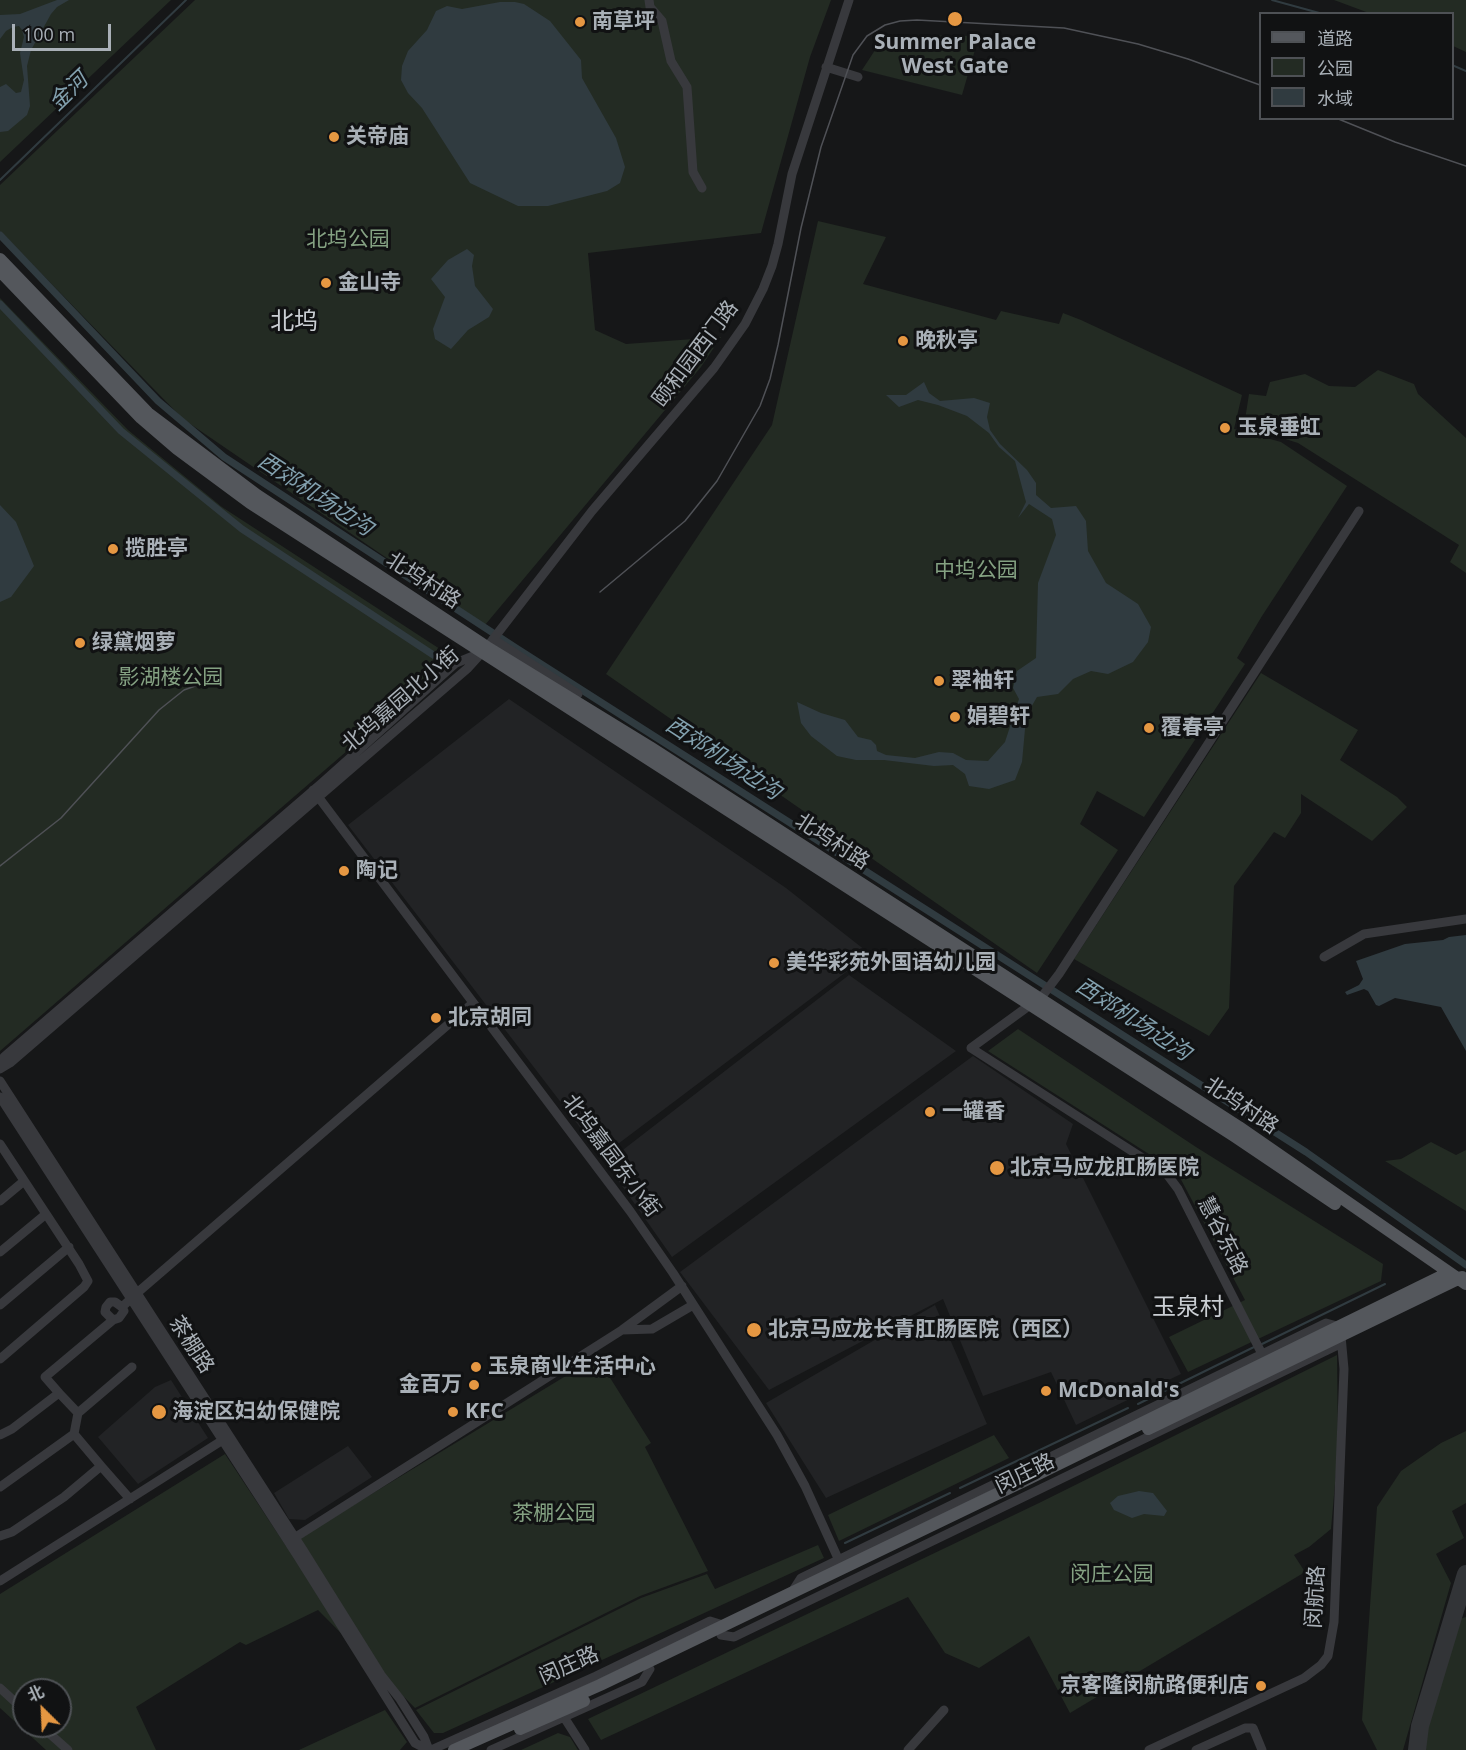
<!DOCTYPE html>
<meta charset="utf-8">
<style>
body{margin:0}
#map{position:relative;width:1466px;height:1750px;overflow:hidden;background:#161718;font-family:"Open Sans","Noto Sans SC",sans-serif}
canvas{display:block}
.legend{position:absolute;left:1259px;top:12px;width:195px;height:108px;box-sizing:border-box;background:#111213;border:2px solid #4e5155;margin:0;padding:8px 10px;list-style:none;font-size:18px;color:#a9b0b7}
.legend li{display:flex;align-items:center;gap:12px;height:30px}
.legend b{width:30px;border:2px solid #4e5155}
.north{position:absolute;left:12px;top:1678px;width:60px;height:60px;box-sizing:border-box;background:#111213;border:2px solid #4e5155;border-radius:50%;rotate:336deg;font-size:16px;font-weight:700;line-height:24px;text-align:center;color:#a9b0b7}
.north::after{content:'';display:block;margin:auto;width:21px;height:27px;background:#e59742;clip-path:polygon(50% 0,100% 100%,50% 72%,0 100%)}
.scale{position:absolute;left:12px;top:24px;width:99px;height:27px;box-sizing:border-box;border:3px solid #a9b0b7;border-top:0;padding-left:8px;font-size:18px;line-height:21px;white-space:nowrap;color:#a9b0b7;-webkit-text-stroke:4px #111213;paint-order:stroke}
</style>
<div id="map">
<canvas width="1466" height="1750"></canvas>
<ul class="legend">
<li><b style="height:8px;background:#54575c"></b>道路</li>
<li><b style="height:16px;background:#232b23"></b>公园</li>
<li><b style="height:16px;background:#303b40"></b>水域</li>
</ul>
<div class="north">北</div>
<div class="scale">100 m</div>
</div>
<script>
const context = document.querySelector('canvas').getContext('2d');
context.lineJoin = 'round';
function fillPath(path, color) { context.fillStyle = color; context.fill(path, 'evenodd'); }
const toPath = rows => new Path2D(rows.map(r => 'M' + r).join(''));
function stroke(path, color, width, dash) { context.strokeStyle = color; context.lineWidth = width; context.lineCap = dash ? 'butt' : 'round'; context.setLineDash(dash || []); context.stroke(path); }
function write(font, color, halo, rows, align = 'center') {
  context.font = font + ' "Open Sans","Noto Sans SC",sans-serif'; context.lineWidth = 6; context.setLineDash([]); context.textBaseline = 'middle'; context.strokeStyle = halo; context.fillStyle = color; for (const [text, x, y, turn = 0] of rows) {
    context.save(); context.translate(x, y); context.rotate((+turn || 0) * Math.PI / 180); context.textAlign = isNaN(turn) ? turn : align; if (halo) context.strokeText(text, 0, 0); context.fillText(text, 0, 0); context.restore();
  }
}
const built = toPath([
 [509,699,786,888,870,954,602,1156,348,825],
 [849,975,956,1051,672,1257,606,1163],
 [973,1056,1073,1124,1066,1144,1181,1374,1076,1425,1051,1372,983,1396,943,1299,769,1390,680,1272],
 [935,1305,987,1424,826,1498,766,1403],
 [171,1380,208,1438,138,1484,98,1437,155,1387],
 [348,1446,372,1477,305,1520,289,1519,274,1493]
]);
const green = toPath([
 [0,0,171,0,0,162],
 [195,0,831,0,810,57,761,233,588,253,595,330,626,344,721,337,701,367,485,625,183,419,0,231,0,185],
 [1334,0,1466,0,1466,52,1453,46,1452,14,1369,13],
 [901,35,979,36,962,95,862,70,879,44],
 [818,221,886,237,863,284,996,320,1001,311,1059,324,1063,313,1081,320,1242,395,1234,429,1281,442,1347,486,1262,616,1237,658,1245,664,1144,817,1097,791,1080,824,1118,850,1037,973,606,674,772,425],
 [0,298,128,430,222,507,443,651,449,659,410,691,392,712,0,1051],
 [1378,370,1414,384,1418,394,1466,438,1466,573,1450,562,1459,545,1298,443,1244,426,1249,394,1266,396,1270,382,1305,374,1329,386,1355,387],
 [1261,673,1358,730,1340,760,1397,797,1407,807,1372,841,1301,794,1301,813,1285,838,1274,832,1234,886,1229,1008,1209,1036,1074,959],
 [1018,1029,1196,1147,1383,1264,1381,1281,1188,1372,1169,1337,1245,1300,1177,1172,988,1051],
 [1431,1142,1456,1155,1466,1150,1466,1211,1385,1161,1401,1159],
 [1337,1355,1338,1450,1331,1529,1309,1547,1294,1555,1305,1572,1070,1713,1029,1636,979,1668,945,1653,908,1597,601,1740,588,1719,1039,1503],
 [597,1357,651,1443,645,1447,708,1571,640,1596,415,1708,318,1610,246,1645,240,1642,136,1707,156,1750,46,1750,0,1708,0,1594,225,1454,286,1546],
 [24,1690,60,1690,60,1726,24,1726],
 [1466,1431,1466,1503,1452,1511,1464,1538,1436,1554,1451,1583,1403,1750,1377,1750,1362,1720,1377,1507,1401,1471,1441,1443],
 [994,1435,1009,1458,839,1541,828,1515],
 [818,1545,824,1558,443,1733,434,1733,416,1710,641,1598,707,1574,715,1589],
 [1466,1617,1466,1750,1423,1750,1424,1729,1456,1623,1459,1619],
 [385,1710,407,1742,400,1750,299,1750],
 [558,1733,570,1737,578,1750,521,1750]
]);
const water = toPath([
 [57,0,69,0,57,7,51,14,31,50,27,66,30,106,27,115,8,131,0,132,0,87,6,84,16,93,21,92,24,80,20,53,24,37,22,30,19,26,13,27,6,31,0,39,0,15,20,14],
 [500,2,515,2,524,4,550,21,581,60,582,78,616,138,625,167,620,183,607,191,548,206,518,206,470,183,422,108,408,93,401,80,402,66,408,51,427,30,436,11,447,6,462,9],
 [467,249,474,255,472,266,475,286,493,309,489,317,468,330,451,349,435,339,433,329,445,297,431,279,448,260],
 [924,382,929,393,940,401,974,398,990,403,987,417,990,430,1000,444,1027,470,1036,483,1036,495,1051,508,1076,506,1086,521,1088,551,1106,583,1138,604,1151,627,1148,642,1133,662,1108,674,1091,671,1073,679,1058,694,1037,697,1030,709,1025,729,1022,762,1015,780,989,789,969,786,965,774,953,765,934,766,884,760,856,760,837,756,811,736,801,723,797,702,821,713,845,720,858,737,871,740,876,745,877,751,886,755,915,758,939,752,953,753,966,760,988,761,1005,742,1019,699,1013,688,1017,671,1036,658,1038,583,1056,535,1052,519,1029,504,1018,518,1026,502,1015,461,999,447,989,433,967,416,938,405,918,400,899,407,886,395,906,395],
 [0,505,16,522,34,566,11,597,0,602],
 [1466,935,1466,1051,1441,1007,1395,998,1379,1006,1376,1005,1368,991,1364,989,1347,995,1345,992,1359,985,1363,979,1356,961,1405,944,1443,940,1449,937],
 [1139,1491,1153,1493,1167,1511,1164,1516,1144,1514,1132,1518,1114,1510,1110,1503,1118,1496]
]);
const stream = toPath([
 [1272,0,1323,14],
 [1452,65,1466,71],
 [0,180,186,0],
 [1260,1345,1385,1284],
 [1138,1404,1254,1347],
 [960,1488,1128,1408],
 [845,1543,950,1493]
]);
const canal = toPath([
 [0,235,158,401,224,457,516,648,1306,1152,1466,1265],
 [0,304,121,431,242,529,441,660]
]);
const taxiway = toPath([
 [1417,1750,1420,1726,1466,1574]
]);
const minor = toPath([
 [649,0,650,7,662,21,671,61,687,87,693,172,702,188],
 [826,67,858,77],
 [493,639,578,694],
 [313,790,630,1211,673,1273,777,1435,805,1486,841,1565],
 [1324,957,1364,934,1466,919],
 [1040,999,1059,974,1359,511],
 [1030,1005,971,1048,1166,1173,1178,1189,1262,1354],
 [0,1064,4,1057,322,783,456,663,478,654],
 [0,1069,10,1063,468,668,487,647,592,511,714,368,745,324,763,289,772,266,778,244,792,174,849,0],
 [0,1081,303,1550,381,1675,400,1699,424,1737,429,1750],
 [0,1097,297,1555,415,1743,428,1750],
 [0,1144,79,1264,88,1281,84,1287,0,1359],
 [0,1201,24,1181],
 [0,1252,46,1214],
 [0,1305,69,1247],
 [113,1320,105,1312,106,1307,110,1302,115,1302,122,1307],
 [622,1330,652,1329,693,1305],
 [59,1393,45,1377,113,1320,119,1318,124,1311,122,1307,137,1293,473,1003],
 [74,1434,101,1466],
 [0,1435,12,1429,59,1393,78,1413],
 [0,1487,74,1434,78,1413,132,1367],
 [0,1536,12,1532,64,1497,101,1466,130,1499],
 [291,1540,622,1330,682,1286],
 [0,1581,226,1438],
 [792,1592,801,1578,1326,1323,1337,1326,1341,1336,1344,1369,1334,1622,1328,1656,1321,1665,1304,1678,1149,1750],
 [721,1635,734,1637,1336,1346,1341,1336],
 [0,1688,24,1710],
 [562,1714,585,1750],
 [41,1726,68,1750],
 [431,1750,596,1676,710,1621,723,1625],
 [491,1750,642,1682,650,1669],
 [908,1750,944,1710],
 [1196,1750,1245,1728,1253,1728,1262,1750]
]);
const major = toPath([
 [0,259,148,413,257,495,487,647,650,747,1239,1127,1466,1284],
 [0,271,141,418,177,449,250,503,1234,1136,1335,1204],
 [1148,1429,1462,1277],
 [520,1729,584,1701],
 [454,1750,600,1685,1030,1478,1448,1273]
]);
const tram = toPath([
 [1336,118,1395,142,1466,166],
 [600,592,685,521,717,481,760,406,770,379,778,345,801,228,821,147,853,55,867,36,885,25,900,21,917,20,1064,28,1138,44,1188,59,1260,85],
 [0,866,61,818,159,710,184,690,201,684]
]);
const markers = [
 [955,19,8,"#e59742"],
 [580,22,6,"#e59742"],
 [334,137,6,"#e59742"],
 [326,283,6,"#e59742"],
 [903,341,6,"#e59742"],
 [1225,428,6,"#e59742"],
 [113,549,6,"#e59742"],
 [80,643,6,"#e59742"],
 [939,681,6,"#e59742"],
 [955,717,6,"#e59742"],
 [1149,728,6,"#e59742"],
 [344,871,6,"#e59742"],
 [774,963,6,"#e59742"],
 [436,1018,6,"#e59742"],
 [930,1112,6,"#e59742"],
 [997,1168,8,"#e59742"],
 [754,1330,8,"#e59742"],
 [476,1367,6,"#e59742"],
 [474,1385,6,"#e59742"],
 [1046,1391,6,"#e59742"],
 [159,1412,8,"#e59742"],
 [453,1412,6,"#e59742"],
 [1261,1686,6,"#e59742"]
];
const poiNames = [
 ["南草坪",592,22],
 ["Summer Palace",955,43,"center"],
 ["West Gate",955,67,"center"],
 ["关帝庙",346,137],
 ["金山寺",338,283],
 ["晚秋亭",915,341],
 ["玉泉垂虹",1237,428],
 ["揽胜亭",125,549],
 ["绿黛烟萝",92,643],
 ["翠袖轩",951,681],
 ["娟碧轩",967,717],
 ["覆春亭",1161,728],
 ["陶记",356,871],
 ["美华彩苑外国语幼儿园",786,963],
 ["北京胡同",448,1018],
 ["一罐香",942,1112],
 ["北京马应龙肛肠医院",1010,1168],
 ["北京马应龙长青肛肠医院（西区）",768,1330],
 ["玉泉商业生活中心",488,1367],
 ["金百万",462,1385,"right"],
 ["McDonald's",1058,1391],
 ["海淀区妇幼保健院",172,1412],
 ["KFC",465,1412],
 ["京客隆闵航路便利店",1249,1686,"right"]
];
const parkNames = [
 ["北坞公园",348,240],
 ["中坞公园",976,571],
 ["影湖楼公园",171,678],
 ["茶棚公园",554,1514],
 ["闵庄公园",1112,1575]
];
const streetNames = [
 ["颐和园西门路",696,354,-53],
 ["北坞村路",423,581,33],
 ["北坞嘉园北小街",401,700,-41],
 ["北坞村路",832,842,33],
 ["北坞村路",1241,1106,34],
 ["北坞嘉园东小街",611,1156,53],
 ["慧谷东路",1222,1236,63],
 ["茶棚路",191,1345,57],
 ["闵庄路",1025,1474,-26],
 ["闵航路",1316,1597,-87],
 ["闵庄路",569,1666,-24]
];
const waterNames = [
 ["金河",69,92,-44],
 ["西郊机场边沟",315,495,33],
 ["西郊机场边沟",723,759,33],
 ["西郊机场边沟",1133,1020,33]
];
const quarterNames = [
 ["北坞",294,322],
 ["玉泉村",1188,1308]
];
fillPath(built, '#222325');
fillPath(green, '#232b23');
fillPath(water, '#303b40');
stroke(stream, '#303b40', 2);
stroke(canal, '#303b40', 7);
stroke(taxiway, '#323437', 18);
stroke(minor, '#38393d', 9);
stroke(major, '#54575c', 12);
stroke(tram, '#4f5156', 1.5);
for (const [x, y, r, color] of markers) { const dot = new Path2D(); dot.arc(x, y, r, 0, 2 * Math.PI); context.fillStyle = color; context.fill(dot); stroke(dot, '#111213', 2); }
write('bold 21px', '#a9b0b7', '#111213', poiNames, 'left');
write('21px', '#84a182', '#111213', parkNames);
write('21px', '#a9b0b7', '#111213', streetNames);
write('italic 22px', '#83a1af', '#111213', waterNames);
write('24px', '#caced3', '#111213', quarterNames);
</script>
